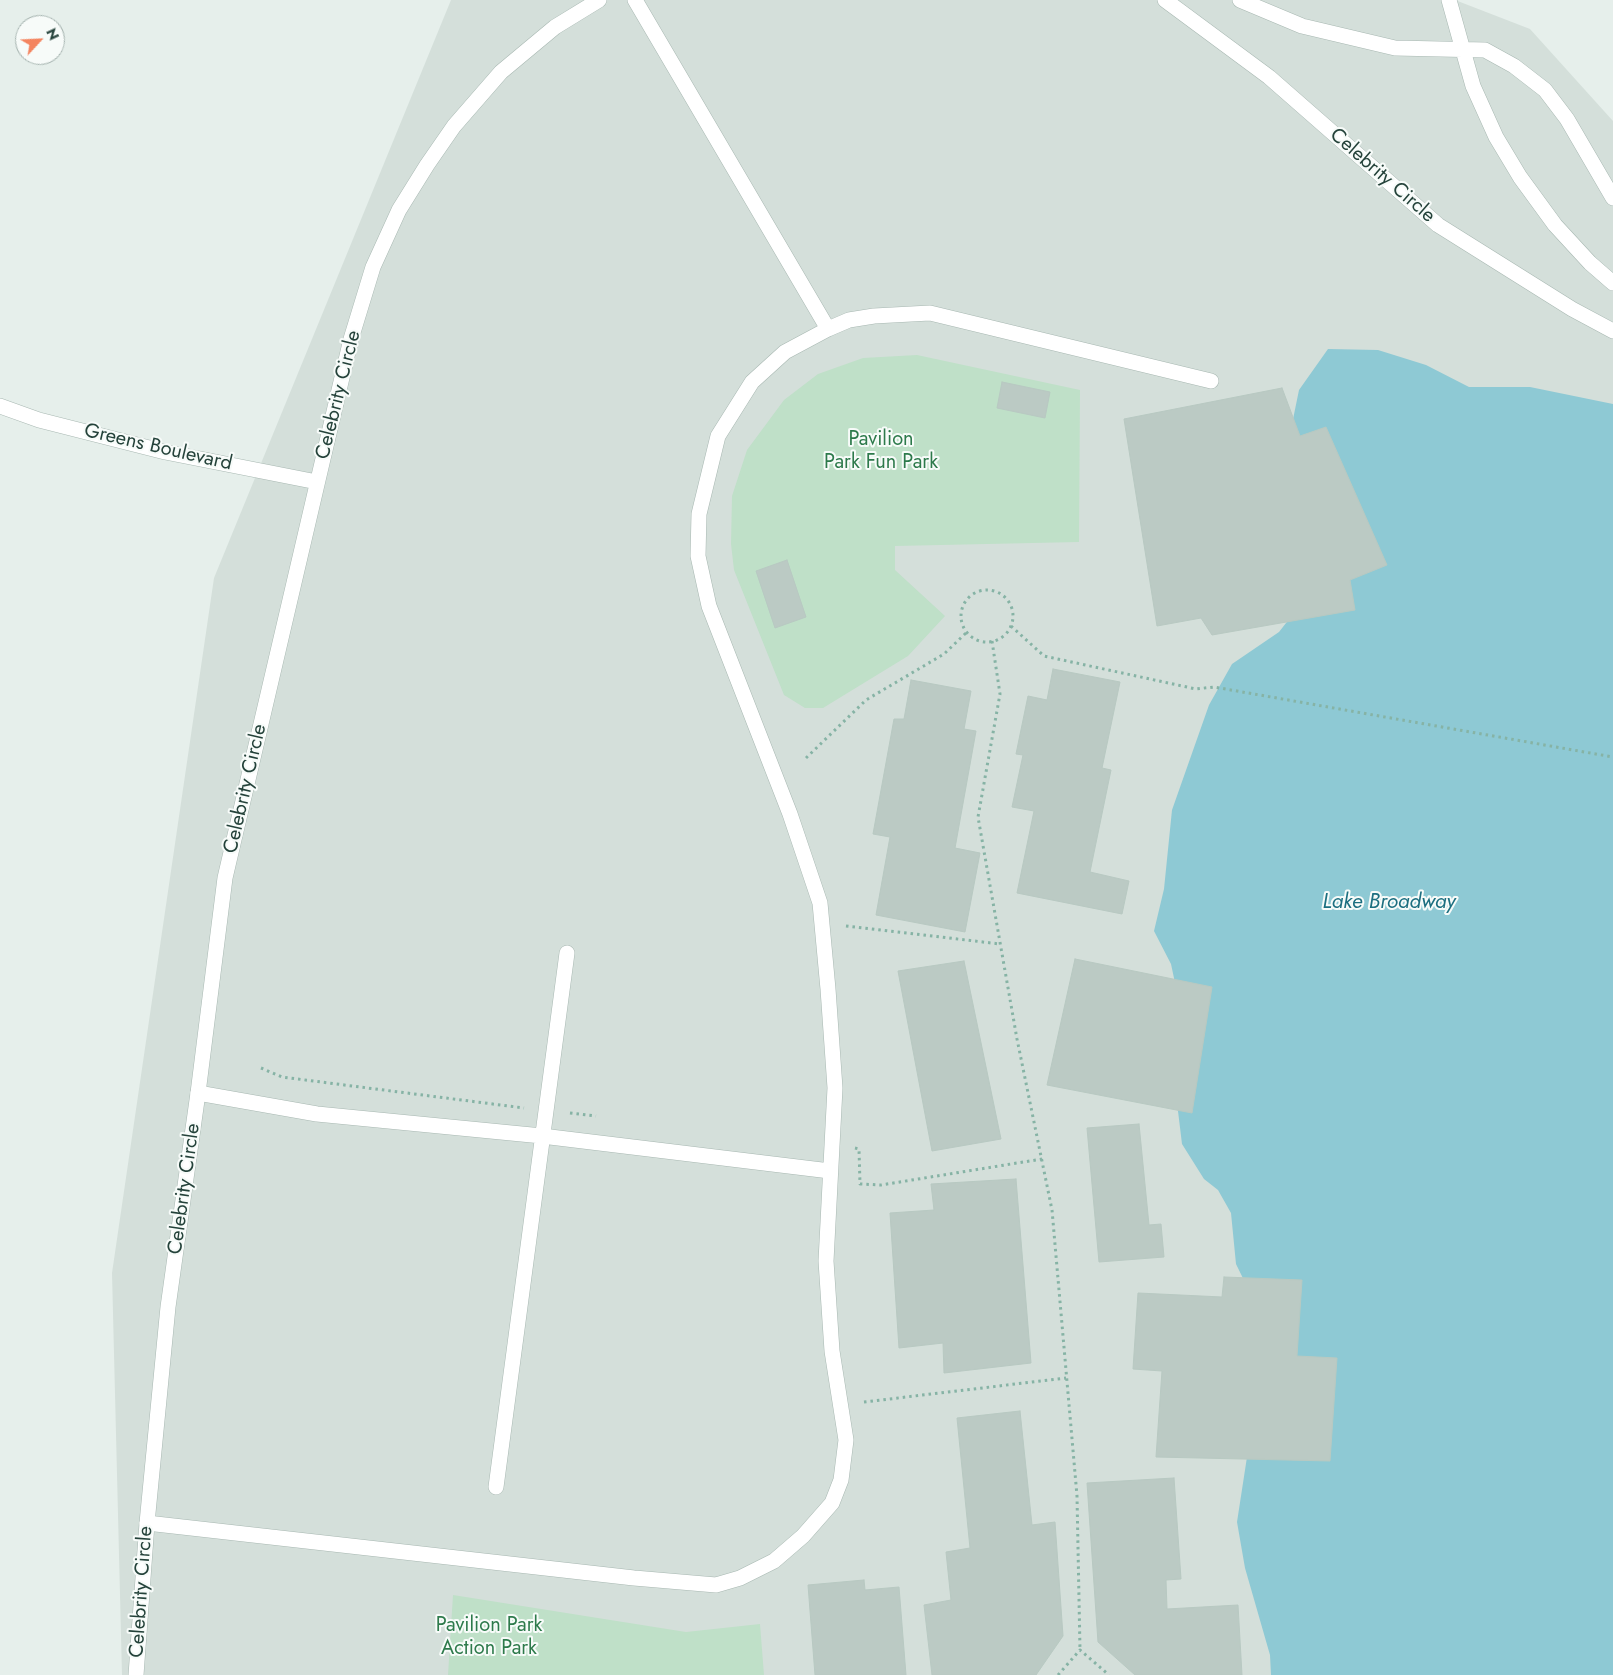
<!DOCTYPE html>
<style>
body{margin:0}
#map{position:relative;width:1613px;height:1675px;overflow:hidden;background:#e6efeb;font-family:Jost,sans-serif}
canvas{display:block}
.north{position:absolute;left:15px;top:15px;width:50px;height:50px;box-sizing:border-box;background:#f7fbf9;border:1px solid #a3b1ad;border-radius:50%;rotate:65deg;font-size:14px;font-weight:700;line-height:20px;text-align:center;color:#24423a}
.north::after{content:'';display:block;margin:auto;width:18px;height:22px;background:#f4845f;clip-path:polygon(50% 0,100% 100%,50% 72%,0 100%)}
</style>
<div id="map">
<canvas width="1613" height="1675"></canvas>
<div class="north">N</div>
</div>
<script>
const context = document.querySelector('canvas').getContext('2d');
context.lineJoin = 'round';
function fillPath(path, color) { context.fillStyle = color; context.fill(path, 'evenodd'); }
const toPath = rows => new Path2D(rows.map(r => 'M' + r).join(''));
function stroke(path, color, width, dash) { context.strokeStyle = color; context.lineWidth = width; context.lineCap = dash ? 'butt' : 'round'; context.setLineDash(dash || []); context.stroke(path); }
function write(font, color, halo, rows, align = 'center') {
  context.font = font + ' Jost,sans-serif'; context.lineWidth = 4; context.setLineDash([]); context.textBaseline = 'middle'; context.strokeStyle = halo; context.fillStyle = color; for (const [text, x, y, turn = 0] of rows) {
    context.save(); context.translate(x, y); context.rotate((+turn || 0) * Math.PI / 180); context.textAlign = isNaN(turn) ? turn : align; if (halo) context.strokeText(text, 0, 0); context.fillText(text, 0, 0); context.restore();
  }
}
const built = toPath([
 [451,0,1455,0,1530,29,1613,121,1613,1675,122,1675,112,1273,214,578]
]);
const green = toPath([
 [917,355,1080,390,1079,542,895,546,895,570,945,616,908,656,823,708,805,708,784,695,734,570,731,544,732,496,747,450,784,400,818,374,863,358],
 [453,1595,686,1632,760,1624,764,1675,448,1675]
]);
const water = toPath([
 [1328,349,1378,350,1426,365,1469,387,1530,387,1613,404,1613,1675,1271,1675,1270,1655,1245,1568,1237,1522,1249,1444,1259,1311,1236,1264,1231,1213,1218,1190,1204,1179,1182,1144,1174,1078,1181,1011,1171,964,1154,931,1164,889,1172,810,1209,705,1232,664,1279,632,1319,581,1291,429,1299,390]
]);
const building = toPath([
 [1002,382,1050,392,1045,418,997,408,1002,382],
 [1282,388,1300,436,1326,427,1387,565,1350,580,1355,610,1212,635,1201,618,1157,626,1124,419,1282,388],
 [787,560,806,617,775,628,756,571,787,560],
 [1053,669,1120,682,1102,768,1111,770,1090,872,1129,881,1122,914,1017,893,1034,811,1012,807,1023,755,1016,754,1028,696,1047,700,1053,669],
 [911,680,971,691,964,729,976,731,955,848,980,853,965,932,876,915,890,837,873,834,894,719,904,719,911,680],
 [1075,959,1212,987,1192,1113,1047,1085,1075,959],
 [964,961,1001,1139,932,1151,898,971,964,961],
 [1139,1124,1149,1225,1161,1224,1164,1257,1099,1262,1087,1128,1139,1124],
 [1016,1179,1031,1363,944,1373,943,1343,899,1348,890,1213,934,1210,931,1184,1016,1179],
 [1224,1277,1302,1280,1297,1356,1337,1358,1330,1461,1156,1457,1162,1371,1133,1369,1138,1293,1222,1297,1224,1277],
 [1020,1411,1032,1525,1055,1522,1063,1636,1036,1675,932,1675,924,1605,951,1600,946,1552,970,1548,957,1418,1020,1411],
 [1174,1478,1181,1579,1166,1580,1167,1609,1238,1605,1242,1675,1135,1675,1098,1642,1087,1483,1174,1478],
 [864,1580,865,1590,899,1587,906,1675,815,1675,808,1585,864,1580]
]);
const path = toPath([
 '961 616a26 26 0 1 1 52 0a26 26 0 1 1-52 0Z',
 [1011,626,1044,656,1196,689,1214,687,1613,757],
 [992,641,1000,694,978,817,1017,1039,1052,1210,1077,1496,1080,1650],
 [806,758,866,700,944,654,967,632],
 [846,926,1000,944],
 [261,1068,282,1077,524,1108],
 [570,1113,596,1116],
 [855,1148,859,1149,860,1184,881,1185,1042,1159],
 [864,1402,1066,1378],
 [1058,1675,1080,1650,1109,1675]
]);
const lane = toPath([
 [635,0,828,329],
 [198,1093,317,1114,542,1136,830,1171],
 [496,1487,567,953],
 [147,1523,634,1578,716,1585,740,1578,774,1561,803,1536,832,1503,841,1480,846,1440,832,1351,826,1261,835,1088,828,989,820,903,790,814,709,606,698,556,699,514,718,436,752,382,785,352,828,329,849,320,874,316,930,313,1211,381]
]);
const street = toPath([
 [1165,0,1269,77,1438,225,1572,309,1613,331],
 [1240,0,1302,26,1395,48,1485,50,1514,66,1545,90,1567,119,1613,198],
 [1449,0,1473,86,1496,137,1520,177,1555,225,1590,263,1613,283],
 [0,406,39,420,165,452,317,482],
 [136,1675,147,1523,168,1307,198,1093,225,878,351,339,373,267,399,210,427,165,454,126,501,72,555,27,599,0]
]);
const streetNames = [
 ["Celebrity Circle",1382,176,41],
 ["Celebrity Circle",339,395,-76],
 ["Greens Boulevard",158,448,13],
 ["Celebrity Circle",246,789,-77],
 ["Celebrity Circle",185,1189,-82],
 ["Celebrity Circle",142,1592,-86]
];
const parkNames = [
 ["Pavilion",881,440],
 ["Park Fun Park",881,463],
 ["Pavilion Park",489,1626],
 ["Action Park",489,1649]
];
const waterNames = [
 ["Lake Broadway",1389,903]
];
fillPath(built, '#d4dfda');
fillPath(green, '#bfe0c8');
fillPath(water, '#8ec9d4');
fillPath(building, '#bbcac4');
stroke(building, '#b8c9c2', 1);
stroke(lane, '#a8b8b2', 16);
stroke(street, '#a8b8b2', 16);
stroke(path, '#86b3a5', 3, [2.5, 4]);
stroke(lane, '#fff', 15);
stroke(street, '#fff', 15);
write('20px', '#24423a', '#f7fbf9', streetNames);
write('20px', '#2d7a4b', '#f7fbf9', parkNames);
write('italic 21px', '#1c6f80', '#f7fbf9', waterNames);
</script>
